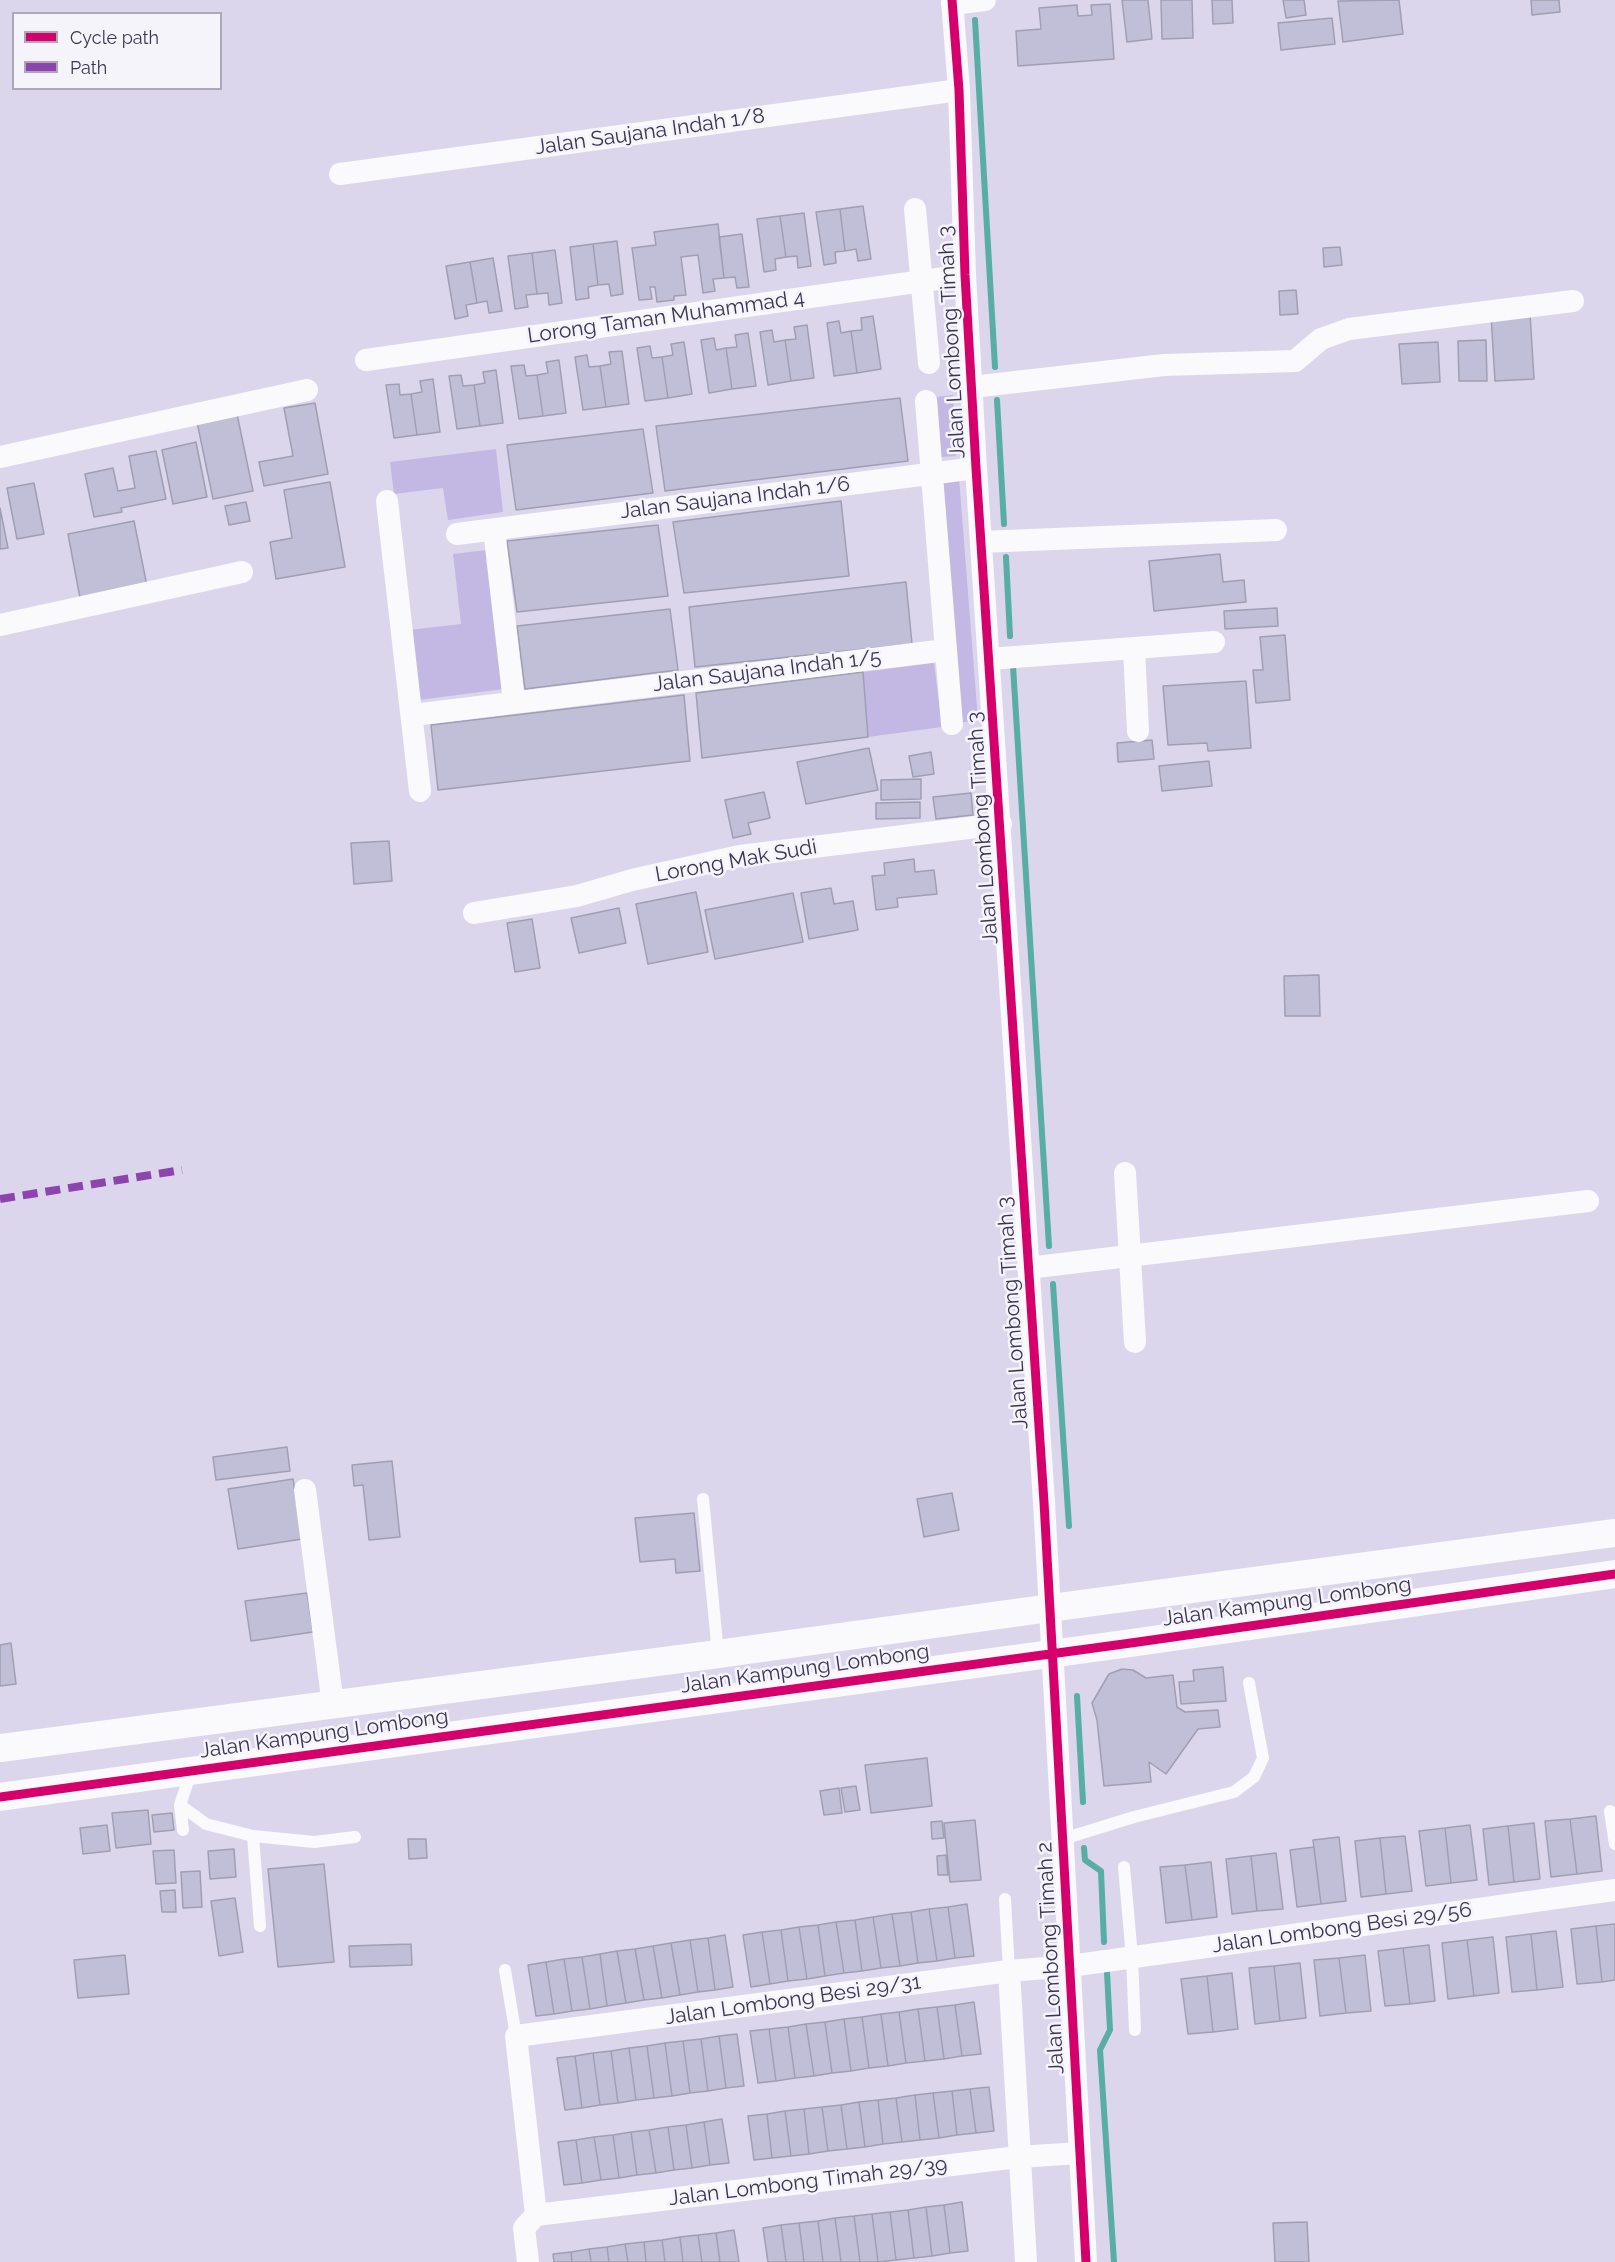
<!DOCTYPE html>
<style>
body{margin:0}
#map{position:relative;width:1615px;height:2262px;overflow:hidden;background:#dcd6ec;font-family:Raleway,sans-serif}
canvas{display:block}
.legend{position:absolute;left:12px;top:12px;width:210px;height:78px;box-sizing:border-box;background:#f5f4fb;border:2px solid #aba8b7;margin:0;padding:8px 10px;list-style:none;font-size:18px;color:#3c3550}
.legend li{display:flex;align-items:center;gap:12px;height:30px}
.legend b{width:30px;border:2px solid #aba8b7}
</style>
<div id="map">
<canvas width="1615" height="2262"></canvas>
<ul class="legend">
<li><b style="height:8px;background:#d6006c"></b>Cycle path</li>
<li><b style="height:8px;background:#8e44ad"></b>Path</li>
</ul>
</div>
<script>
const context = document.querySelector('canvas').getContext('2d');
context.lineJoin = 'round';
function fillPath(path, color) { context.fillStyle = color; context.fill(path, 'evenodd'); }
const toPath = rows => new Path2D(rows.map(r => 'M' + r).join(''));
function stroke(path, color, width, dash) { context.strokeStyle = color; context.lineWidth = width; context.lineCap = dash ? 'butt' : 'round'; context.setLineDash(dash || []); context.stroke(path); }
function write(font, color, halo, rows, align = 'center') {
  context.font = font + ' Raleway,sans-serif'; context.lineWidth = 5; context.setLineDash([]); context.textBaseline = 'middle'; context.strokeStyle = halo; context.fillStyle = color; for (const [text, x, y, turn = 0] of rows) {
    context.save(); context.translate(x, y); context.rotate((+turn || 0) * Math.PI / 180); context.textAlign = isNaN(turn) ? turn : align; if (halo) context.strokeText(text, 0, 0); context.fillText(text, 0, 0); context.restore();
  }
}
const green = toPath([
 [953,395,956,456,941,457,937,397],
 [496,449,503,512,448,520,443,488,394,494,390,462],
 [959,478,978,720,959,723,941,479],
 [487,550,504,689,418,700,409,630,461,624,453,554],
 [934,663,942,727,868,737,863,672]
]);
const stream = toPath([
 [975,20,995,367],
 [997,400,1004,524],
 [1006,557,1010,636],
 [1013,666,1049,1246],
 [1053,1284,1069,1526],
 [1077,1696,1083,1802],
 [1084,1848,1085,1860,1101,1871,1104,1942],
 [1107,1972,1110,2030,1100,2050,1114,2262]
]);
const building = toPath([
 [1122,0,1148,0,1152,39,1127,42,1122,0],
 [1161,0,1192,0,1193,38,1162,39,1161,0],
 [1212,0,1232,0,1233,23,1213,24,1212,0],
 [1283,0,1304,0,1306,15,1286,18,1283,0],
 [1399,0,1403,34,1343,42,1338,1,1399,0],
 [1531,0,1559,0,1560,12,1532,15,1531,0],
 [1110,4,1114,59,1018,66,1016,31,1041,29,1039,8,1077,5,1078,16,1092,15,1091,5,1110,4],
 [1332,18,1335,44,1281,50,1278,23,1332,18],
 [863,206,871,259,858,261,856,249,845,251,840,209,863,206],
 [840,209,845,251,835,252,836,263,824,265,816,212,840,209],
 [804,213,811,266,798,268,797,256,786,257,780,216,804,213],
 [780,216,786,257,775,259,776,270,764,272,757,219,780,216],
 [718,224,724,278,713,279,715,291,703,293,698,255,681,257,686,295,674,296,674,300,657,302,655,287,650,287,652,299,639,300,632,248,656,245,654,232,718,224],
 [742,234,749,287,737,288,735,277,724,278,719,237,742,234],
 [617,241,623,294,611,296,609,284,598,285,593,244,617,241],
 [593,244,598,285,588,287,589,298,576,300,570,247,593,244],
 [1340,247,1342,265,1324,267,1323,248,1340,247],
 [555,250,562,303,549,305,548,293,537,294,532,253,555,250],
 [532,253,537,294,526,295,528,307,515,309,508,256,532,253],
 [493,258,502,311,489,313,487,301,477,303,470,262,493,258],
 [470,262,477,303,466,305,468,316,455,319,446,266,470,262],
 [1296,290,1298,314,1280,315,1279,291,1296,290],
 [1530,313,1534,379,1495,381,1491,315,1530,313],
 [873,316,881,369,857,373,851,331,862,330,861,318,873,316],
 [839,321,841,333,851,331,857,373,834,376,827,323,839,321],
 [807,325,814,378,791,381,785,340,796,339,794,327,807,325],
 [772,330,774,342,785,340,791,381,768,385,760,332,772,330],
 [748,333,756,386,732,389,726,348,737,347,735,335,748,333],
 [714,338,716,350,726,348,732,389,709,393,701,340,714,338],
 [1486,340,1487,381,1459,381,1458,341,1486,340],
 [684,342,692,394,668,398,662,357,673,355,671,344,684,342],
 [1438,342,1440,382,1402,384,1399,344,1438,342],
 [650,346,652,358,662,357,668,398,645,401,637,348,650,346],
 [622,351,629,404,606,407,600,366,611,364,609,352,622,351],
 [587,355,589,367,600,366,606,407,583,410,575,357,587,355],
 [559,360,566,413,543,416,537,375,548,373,546,362,559,360],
 [524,365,526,376,537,375,543,416,519,419,511,366,524,365],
 [496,370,503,423,480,426,474,385,485,383,483,372,496,370],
 [461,375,463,386,474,385,480,426,457,429,449,376,461,375],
 [433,379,440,432,417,435,411,394,422,392,420,381,433,379],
 [399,384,400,395,411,394,417,435,394,438,386,385,399,384],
 [900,398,908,461,665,491,656,426,900,398],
 [315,403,328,474,264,486,259,462,293,456,284,408,315,403],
 [237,414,253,491,213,499,197,422,237,414],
 [643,429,653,493,516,510,507,445,643,429],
 [196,442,207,497,173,504,162,450,196,442],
 [156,451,166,499,121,508,122,512,94,517,85,474,113,468,118,491,135,488,129,456,156,451],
 [330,482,345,567,276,579,270,542,292,538,284,490,330,482],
 [34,483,44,534,17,539,7,488,34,483],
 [841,501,849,576,684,593,673,522,841,501],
 [246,502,250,521,229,525,225,506,246,502],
 [0,508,8,548,0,549,0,508],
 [134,521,147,586,80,598,68,534,134,521],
 [658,525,668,596,517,612,507,541,658,525],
 [1220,554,1223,582,1244,580,1246,602,1154,611,1149,561,1220,554],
 [906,582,912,644,695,667,689,607,906,582],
 [1277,608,1278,626,1225,629,1224,611,1277,608],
 [670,609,678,670,525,689,517,626,670,609],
 [1285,635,1290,700,1256,703,1253,670,1263,670,1260,637,1285,635],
 [863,672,868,737,702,758,696,693,863,672],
 [1246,681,1251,748,1208,751,1207,743,1168,745,1163,686,1246,681],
 [684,695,690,761,438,790,431,725,684,695],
 [1152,740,1154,759,1118,762,1117,743,1152,740],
 [869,748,878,790,806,804,797,762,869,748],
 [931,752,934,774,913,777,909,756,931,752],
 [1209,761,1212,786,1162,791,1159,766,1209,761],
 [921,779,921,799,881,800,881,780,921,779],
 [764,792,770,818,748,823,751,834,733,838,725,800,764,792],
 [971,793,973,815,936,819,933,797,971,793],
 [920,802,920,818,876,819,876,803,920,802],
 [389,841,392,881,354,884,351,843,389,841],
 [914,859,915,872,934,870,937,894,897,898,898,907,876,910,872,876,885,875,884,863,914,859],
 [831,888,834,904,853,901,858,930,809,939,801,893,831,888],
 [696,892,708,952,648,964,636,904,696,892],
 [793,893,803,942,715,959,705,910,793,893],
 [619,908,626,943,579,953,571,918,619,908],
 [532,919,540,968,515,972,507,923,532,919],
 [1319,975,1320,1016,1285,1016,1284,976,1319,975],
 [287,1447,290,1471,216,1480,213,1457,287,1447],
 [392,1461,400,1537,369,1540,363,1485,354,1486,352,1465,392,1461],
 [293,1479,302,1539,238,1549,228,1489,293,1479],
 [952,1493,959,1530,924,1537,917,1499,952,1493],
 [694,1513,700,1571,676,1573,675,1559,640,1562,635,1518,694,1513],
 [307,1593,313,1632,251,1641,245,1601,307,1593],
 [11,1643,16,1684,0,1686,0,1645,11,1643],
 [1223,1667,1226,1701,1181,1704,1179,1682,1194,1681,1193,1670,1223,1667],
 [1122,1669,1133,1670,1146,1678,1173,1675,1177,1707,1185,1712,1218,1710,1220,1727,1198,1729,1166,1774,1149,1762,1151,1782,1104,1786,1097,1720,1092,1703,1109,1674,1122,1669],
 [927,1758,932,1806,871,1813,865,1765,927,1758],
 [856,1786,860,1810,845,1812,841,1788,856,1786],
 [839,1788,842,1813,824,1815,820,1791,839,1788],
 [148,1810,151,1844,116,1848,112,1813,148,1810],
 [172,1813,174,1830,154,1832,152,1815,172,1813],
 [1596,1816,1602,1871,1577,1874,1570,1819,1596,1816],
 [1570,1819,1577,1874,1551,1877,1545,1821,1570,1819],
 [975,1820,981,1880,950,1882,944,1823,975,1820],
 [942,1821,944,1838,932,1839,931,1822,942,1821],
 [1534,1823,1540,1879,1514,1882,1508,1826,1534,1823],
 [107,1825,110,1851,83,1854,80,1828,107,1825],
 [1470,1825,1477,1880,1451,1883,1445,1828,1470,1825],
 [1508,1826,1514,1882,1489,1885,1483,1829,1508,1826],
 [1445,1828,1451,1883,1426,1886,1419,1831,1445,1828],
 [1405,1836,1412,1891,1386,1894,1380,1838,1405,1836],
 [1339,1837,1346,1901,1321,1904,1313,1840,1339,1837],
 [1380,1838,1386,1894,1361,1897,1355,1841,1380,1838],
 [408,1839,426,1839,427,1858,409,1859,408,1839],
 [1314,1847,1321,1904,1297,1907,1290,1850,1314,1847],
 [234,1849,236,1877,210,1879,208,1851,234,1849],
 [174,1850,176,1883,156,1884,153,1851,174,1850],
 [1276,1853,1283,1909,1257,1911,1251,1856,1276,1853],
 [946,1855,948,1875,938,1875,937,1856,946,1855],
 [1251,1856,1257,1911,1232,1914,1226,1859,1251,1856],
 [1211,1862,1217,1917,1192,1920,1185,1865,1211,1862],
 [324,1864,334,1962,278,1967,268,1869,324,1864],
 [1185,1865,1192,1920,1166,1923,1160,1867,1185,1865],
 [200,1871,202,1907,183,1908,181,1872,200,1871],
 [175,1890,176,1912,162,1912,160,1891,175,1890],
 [235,1898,243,1952,219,1956,211,1901,235,1898],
 [967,1904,974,1956,955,1958,948,1907,967,1904],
 [948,1907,955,1958,937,1961,929,1909,948,1907],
 [929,1909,937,1961,918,1963,911,1912,929,1909],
 [911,1912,918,1963,900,1966,892,1914,911,1912],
 [892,1914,900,1966,881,1968,873,1917,892,1914],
 [873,1917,881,1968,862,1971,855,1920,873,1917],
 [855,1920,862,1971,844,1973,836,1922,855,1920],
 [836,1922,844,1973,825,1976,818,1925,836,1922],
 [1615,1924,1615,1980,1602,1982,1596,1926,1615,1924],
 [818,1925,825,1976,807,1979,799,1927,818,1925],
 [1596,1926,1602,1982,1577,1984,1571,1929,1596,1926],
 [799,1927,807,1979,788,1981,781,1930,799,1927],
 [781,1930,788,1981,770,1984,762,1932,781,1930],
 [1556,1931,1563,1987,1537,1990,1531,1934,1556,1931],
 [762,1932,770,1984,751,1987,743,1935,762,1932],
 [1531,1934,1537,1990,1512,1992,1506,1937,1531,1934],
 [725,1935,733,1987,715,1990,708,1938,725,1935],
 [1493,1937,1499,1993,1474,1996,1467,1940,1493,1937],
 [708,1938,715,1990,698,1992,690,1940,708,1938],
 [690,1940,698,1992,680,1995,671,1943,690,1940],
 [1467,1940,1474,1996,1448,1999,1442,1943,1467,1940],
 [671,1943,680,1995,662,1998,653,1946,671,1943],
 [411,1944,412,1965,350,1967,349,1946,411,1944],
 [1429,1945,1435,2001,1410,2004,1403,1948,1429,1945],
 [653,1946,662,1998,644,2000,635,1949,653,1946],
 [1403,1948,1410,2004,1385,2006,1378,1951,1403,1948],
 [635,1949,644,2000,626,2003,617,1951,635,1949],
 [617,1951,626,2003,607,2006,600,1954,617,1951],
 [600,1954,607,2006,590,2009,582,1957,600,1954],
 [125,1955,129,1994,78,1998,74,1960,125,1955],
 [1365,1955,1371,2011,1346,2013,1339,1958,1365,1955],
 [582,1957,590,2009,572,2011,564,1959,582,1957],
 [1339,1958,1346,2013,1320,2016,1314,1960,1339,1958],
 [564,1959,572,2011,554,2014,546,1962,564,1959],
 [546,1962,554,2014,536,2016,528,1965,546,1962],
 [1300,1963,1306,2018,1280,2021,1274,1966,1300,1963],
 [1274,1966,1280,2021,1255,2024,1249,1968,1274,1966],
 [1232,1973,1238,2029,1213,2032,1207,1976,1232,1973],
 [1207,1976,1213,2032,1188,2034,1181,1979,1207,1976],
 [974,2002,981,2054,962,2056,955,2005,974,2002],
 [955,2005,962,2056,944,2059,937,2007,955,2005],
 [937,2007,944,2059,925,2061,918,2009,937,2007],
 [918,2009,925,2061,906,2063,899,2012,918,2009],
 [899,2012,906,2063,888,2066,881,2014,899,2012],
 [881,2014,888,2066,869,2068,862,2017,881,2014],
 [862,2017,869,2068,851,2071,844,2019,862,2017],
 [844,2019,851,2071,832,2073,825,2022,844,2019],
 [825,2022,832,2073,814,2076,806,2024,825,2022],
 [806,2024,814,2076,795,2078,788,2027,806,2024],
 [788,2027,795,2078,776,2081,769,2029,788,2027],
 [769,2029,776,2081,758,2083,750,2031,769,2029],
 [737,2034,744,2086,726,2088,719,2036,737,2034],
 [719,2036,726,2088,708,2091,701,2039,719,2036],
 [701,2039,708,2091,690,2093,683,2041,701,2039],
 [683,2041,690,2093,672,2096,665,2043,683,2041],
 [665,2043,672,2096,654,2098,647,2046,665,2043],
 [647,2046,654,2098,636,2100,629,2048,647,2046],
 [629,2048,636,2100,618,2103,611,2051,629,2048],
 [611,2051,618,2103,600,2105,593,2053,611,2051],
 [593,2053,600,2105,582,2108,575,2056,593,2053],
 [575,2056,582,2108,565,2110,557,2058,575,2056],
 [989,2087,994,2131,976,2133,970,2089,989,2087],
 [970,2089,976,2133,957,2135,952,2091,970,2089],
 [952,2091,957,2135,939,2138,933,2093,952,2091],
 [933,2093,939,2138,920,2140,915,2095,933,2093],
 [915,2095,920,2140,902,2142,896,2098,915,2095],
 [896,2098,902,2142,883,2144,878,2100,896,2098],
 [878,2100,883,2144,865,2147,859,2102,878,2100],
 [859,2102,865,2147,847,2149,841,2105,859,2102],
 [841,2105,847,2149,828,2151,822,2107,841,2105],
 [822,2107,828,2151,809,2154,804,2109,822,2107],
 [804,2109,809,2154,791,2156,785,2111,804,2109],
 [785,2111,791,2156,772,2158,767,2114,785,2111],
 [767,2114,772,2158,754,2160,748,2116,767,2114],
 [722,2119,729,2163,710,2165,704,2122,722,2119],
 [704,2122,710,2165,692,2168,686,2125,704,2122],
 [686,2125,692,2168,674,2170,668,2127,686,2125],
 [668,2127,674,2170,656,2173,649,2130,668,2127],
 [649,2130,656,2173,637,2175,631,2132,649,2130],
 [631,2132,637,2175,619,2178,613,2135,631,2132],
 [613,2135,619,2178,601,2180,594,2137,613,2135],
 [594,2137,601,2180,582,2183,576,2140,594,2137],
 [576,2140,582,2183,564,2185,558,2142,576,2140],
 [962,2202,968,2251,950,2253,944,2205,962,2202],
 [944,2205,950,2253,932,2256,926,2207,944,2205],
 [926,2207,932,2256,914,2258,908,2210,926,2207],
 [908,2210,914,2258,896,2260,890,2212,908,2210],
 [890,2212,896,2260,878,2262,872,2214,890,2212],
 [872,2214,878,2262,860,2262,854,2216,872,2214],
 [854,2216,860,2262,841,2262,835,2218,854,2216],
 [835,2218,841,2262,823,2262,818,2221,835,2218],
 [818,2221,823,2262,804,2262,799,2223,818,2221],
 [1307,2222,1309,2262,1275,2262,1273,2223,1307,2222],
 [799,2223,804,2262,786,2262,781,2225,799,2223],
 [781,2225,786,2262,768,2262,763,2228,781,2225],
 [734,2230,739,2262,720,2262,716,2233,734,2230],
 [716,2233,720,2262,702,2262,698,2235,716,2233],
 [698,2235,702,2262,683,2262,680,2237,698,2235],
 [680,2237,683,2262,665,2262,662,2240,680,2237],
 [662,2240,665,2262,646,2262,644,2242,662,2240],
 [644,2242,646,2262,628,2262,625,2244,644,2242],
 [625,2244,628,2262,609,2262,607,2247,625,2244],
 [607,2247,609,2262,591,2262,589,2249,607,2247],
 [589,2249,591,2262,572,2262,571,2252,589,2249],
 [571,2252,572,2262,554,2262,553,2254,571,2252]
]);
const service = toPath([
 [703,1499,718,1654],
 [180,1805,206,1824,253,1836,314,1842,355,1837],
 [1610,1811,1615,1844],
 [183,1830,180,1805,191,1772],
 [253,1836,260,1926],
 [1063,1839,1134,1817,1234,1792,1254,1777,1263,1758,1249,1683],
 [1124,1867,1132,1957,1135,2030],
 [1005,1899,1009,1971],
 [505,1970,516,2036]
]);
const minor = toPath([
 [952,0,959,90,965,275,976,468,1044,1502,1086,2262],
 [952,4,985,0],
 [340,174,959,90],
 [915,209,929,363],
 [366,360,965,275],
 [972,387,1164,365,1295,361,1321,339,1349,329,1573,301],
 [0,457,307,390],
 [387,501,420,791],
 [494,530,514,702],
 [457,534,976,468],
 [981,542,1276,530],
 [0,625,242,572],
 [1134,649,1138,731],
 [946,650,952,724],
 [989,659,1214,642],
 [413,715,946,650,926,401],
 [474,913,577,896,632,880,740,856,1001,824],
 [1125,1173,1135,1342],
 [1028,1268,1588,1201],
 [305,1490,333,1705],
 [1009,1971,1026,2262],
 [536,2215,516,2036,1009,1971,1070,1966,1615,1890],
 [536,2215,1018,2157,1080,2153],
 [528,2262,524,2228,536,2215]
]);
const tertiary = toPath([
 [0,1748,718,1654,1050,1608,1615,1533],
 [0,1797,1131,1643,1615,1574]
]);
const quiet = toPath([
 [0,1199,182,1170]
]);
const cycleway = toPath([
 [952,0,959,90,965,275,976,468,1044,1502,1086,2262],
 [0,1797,1131,1643,1615,1574]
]);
const streetNames = [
 ["Jalan Saujana Indah 1/8",650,132,-8],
 ["Lorong Taman Muhammad 4",666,317,-8],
 ["Jalan Lombong Timah 3",952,342,-93],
 ["Jalan Saujana Indah 1/6",735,498,-7],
 ["Jalan Saujana Indah 1/5",767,671,-7],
 ["Jalan Lombong Timah 3",983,828,-94],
 ["Lorong Mak Sudi",736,861,-10],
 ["Jalan Lombong Timah 3",1013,1313,-94],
 ["Jalan Kampung Lombong",1287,1602,-8],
 ["Jalan Kampung Lombong",805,1669,-8],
 ["Jalan Kampung Lombong",324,1734,-8],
 ["Jalan Lombong Besi 29/56",1342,1928,-8],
 ["Jalan Lombong Timah 2",1051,1958,-93],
 ["Jalan Lombong Besi 29/31",793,2000,-8],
 ["Jalan Lombong Timah 29/39",808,2182,-7]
];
fillPath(green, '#c3b7e3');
stroke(stream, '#58ada4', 6);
fillPath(building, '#c1bfd7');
stroke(building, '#a09eb3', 1.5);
stroke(service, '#faf9fc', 12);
stroke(minor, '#faf9fc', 22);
stroke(tertiary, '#faf9fc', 28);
stroke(quiet, '#8e44ad', 8, [15, 8]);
stroke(cycleway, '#d6006c', 9);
write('21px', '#3c3550', '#f5f4fb', streetNames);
</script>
